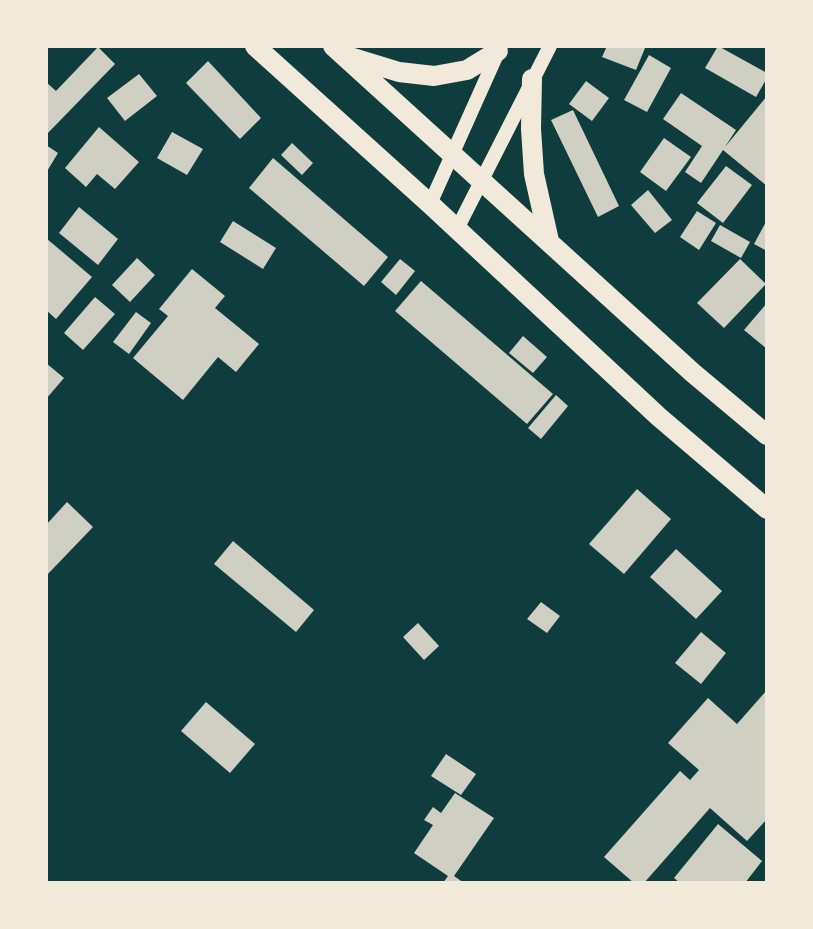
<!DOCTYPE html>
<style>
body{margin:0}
#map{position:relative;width:813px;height:929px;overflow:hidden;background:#0f3d3e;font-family:"Alegreya Sans",sans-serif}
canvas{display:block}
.frame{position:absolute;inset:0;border:48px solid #f1e9da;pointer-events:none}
</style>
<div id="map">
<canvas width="813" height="929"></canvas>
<div class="frame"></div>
</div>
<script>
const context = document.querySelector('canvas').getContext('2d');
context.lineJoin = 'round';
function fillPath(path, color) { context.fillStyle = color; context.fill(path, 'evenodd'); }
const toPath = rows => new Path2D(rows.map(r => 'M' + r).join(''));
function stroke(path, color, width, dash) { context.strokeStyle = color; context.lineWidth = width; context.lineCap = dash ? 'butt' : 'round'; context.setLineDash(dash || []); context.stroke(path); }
const building = toPath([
 [607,46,645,48,636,70,602,57],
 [718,46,767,73,767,78,756,97,705,68],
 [98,47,115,64,46,135,46,82,56,91],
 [649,55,671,68,647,112,624,100],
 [208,61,261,118,240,139,186,83],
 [139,74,157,96,125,121,107,98],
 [586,81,609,98,592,121,569,104],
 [681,93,736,130,725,147,767,96,767,186,723,150,701,183,685,172,702,146,663,119],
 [573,110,619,206,598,217,551,120],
 [99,127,139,162,115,189,97,174,86,187,65,168],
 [172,132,203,149,187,175,157,158],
 [664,138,691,157,666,191,640,172],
 [292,143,313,163,302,175,281,155],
 [46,145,58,153,46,173],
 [273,158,388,257,364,286,249,188],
 [726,166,752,185,723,223,697,203],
 [648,190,672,220,655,233,631,205],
 [79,207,118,239,98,265,59,233],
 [697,211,716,223,699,250,680,237],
 [767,220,767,251,754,244],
 [233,221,276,248,263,269,220,242],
 [720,225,750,242,741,258,711,241],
 [46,238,92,277,56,319,46,310],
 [137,258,155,275,130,302,112,285],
 [400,259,415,271,396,295,381,282],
 [740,259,766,284,724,328,697,303],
 [192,269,225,296,215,308,259,344,236,372,218,357,183,400,133,358,168,316,159,309],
 [421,281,553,394,527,424,395,311],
 [95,297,115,314,83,350,64,333],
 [767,303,767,349,744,330],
 [136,312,151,323,129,354,113,342],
 [523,336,547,357,533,373,509,353],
 [46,363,64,378,46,399],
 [556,395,568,406,541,439,528,428],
 [637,489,671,519,624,574,589,544],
 [67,502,93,527,46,576,46,525],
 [233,541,314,610,296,632,214,564],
 [676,549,722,591,696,619,650,577],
 [541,602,560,616,547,633,527,619],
 [418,623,439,646,424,660,403,637],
 [701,632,726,653,701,684,675,663],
 [767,690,767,819,747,841,710,808,644,883,634,883,604,857,680,771,690,780,699,770,668,743,708,698,737,724],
 [206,702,255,744,230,773,181,731],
 [446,754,476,774,461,795,431,776],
 [455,793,494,818,454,876,464,883,443,883,448,876,414,853,433,825,424,820,433,807,441,813],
 [718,824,762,861,745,883,680,883,674,878]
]);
const tertiary = toPath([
 [430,204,499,50],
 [457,229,550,46]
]);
const primary = toPath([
 [255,46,430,204,659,417,767,509],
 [333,46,693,373,767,435],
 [350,57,399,72,434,76,467,70,498,51],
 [532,79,531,129,534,174,549,241]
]);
fillPath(building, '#cfcfc3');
stroke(tertiary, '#f1e9da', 14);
stroke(primary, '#f1e9da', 20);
</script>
